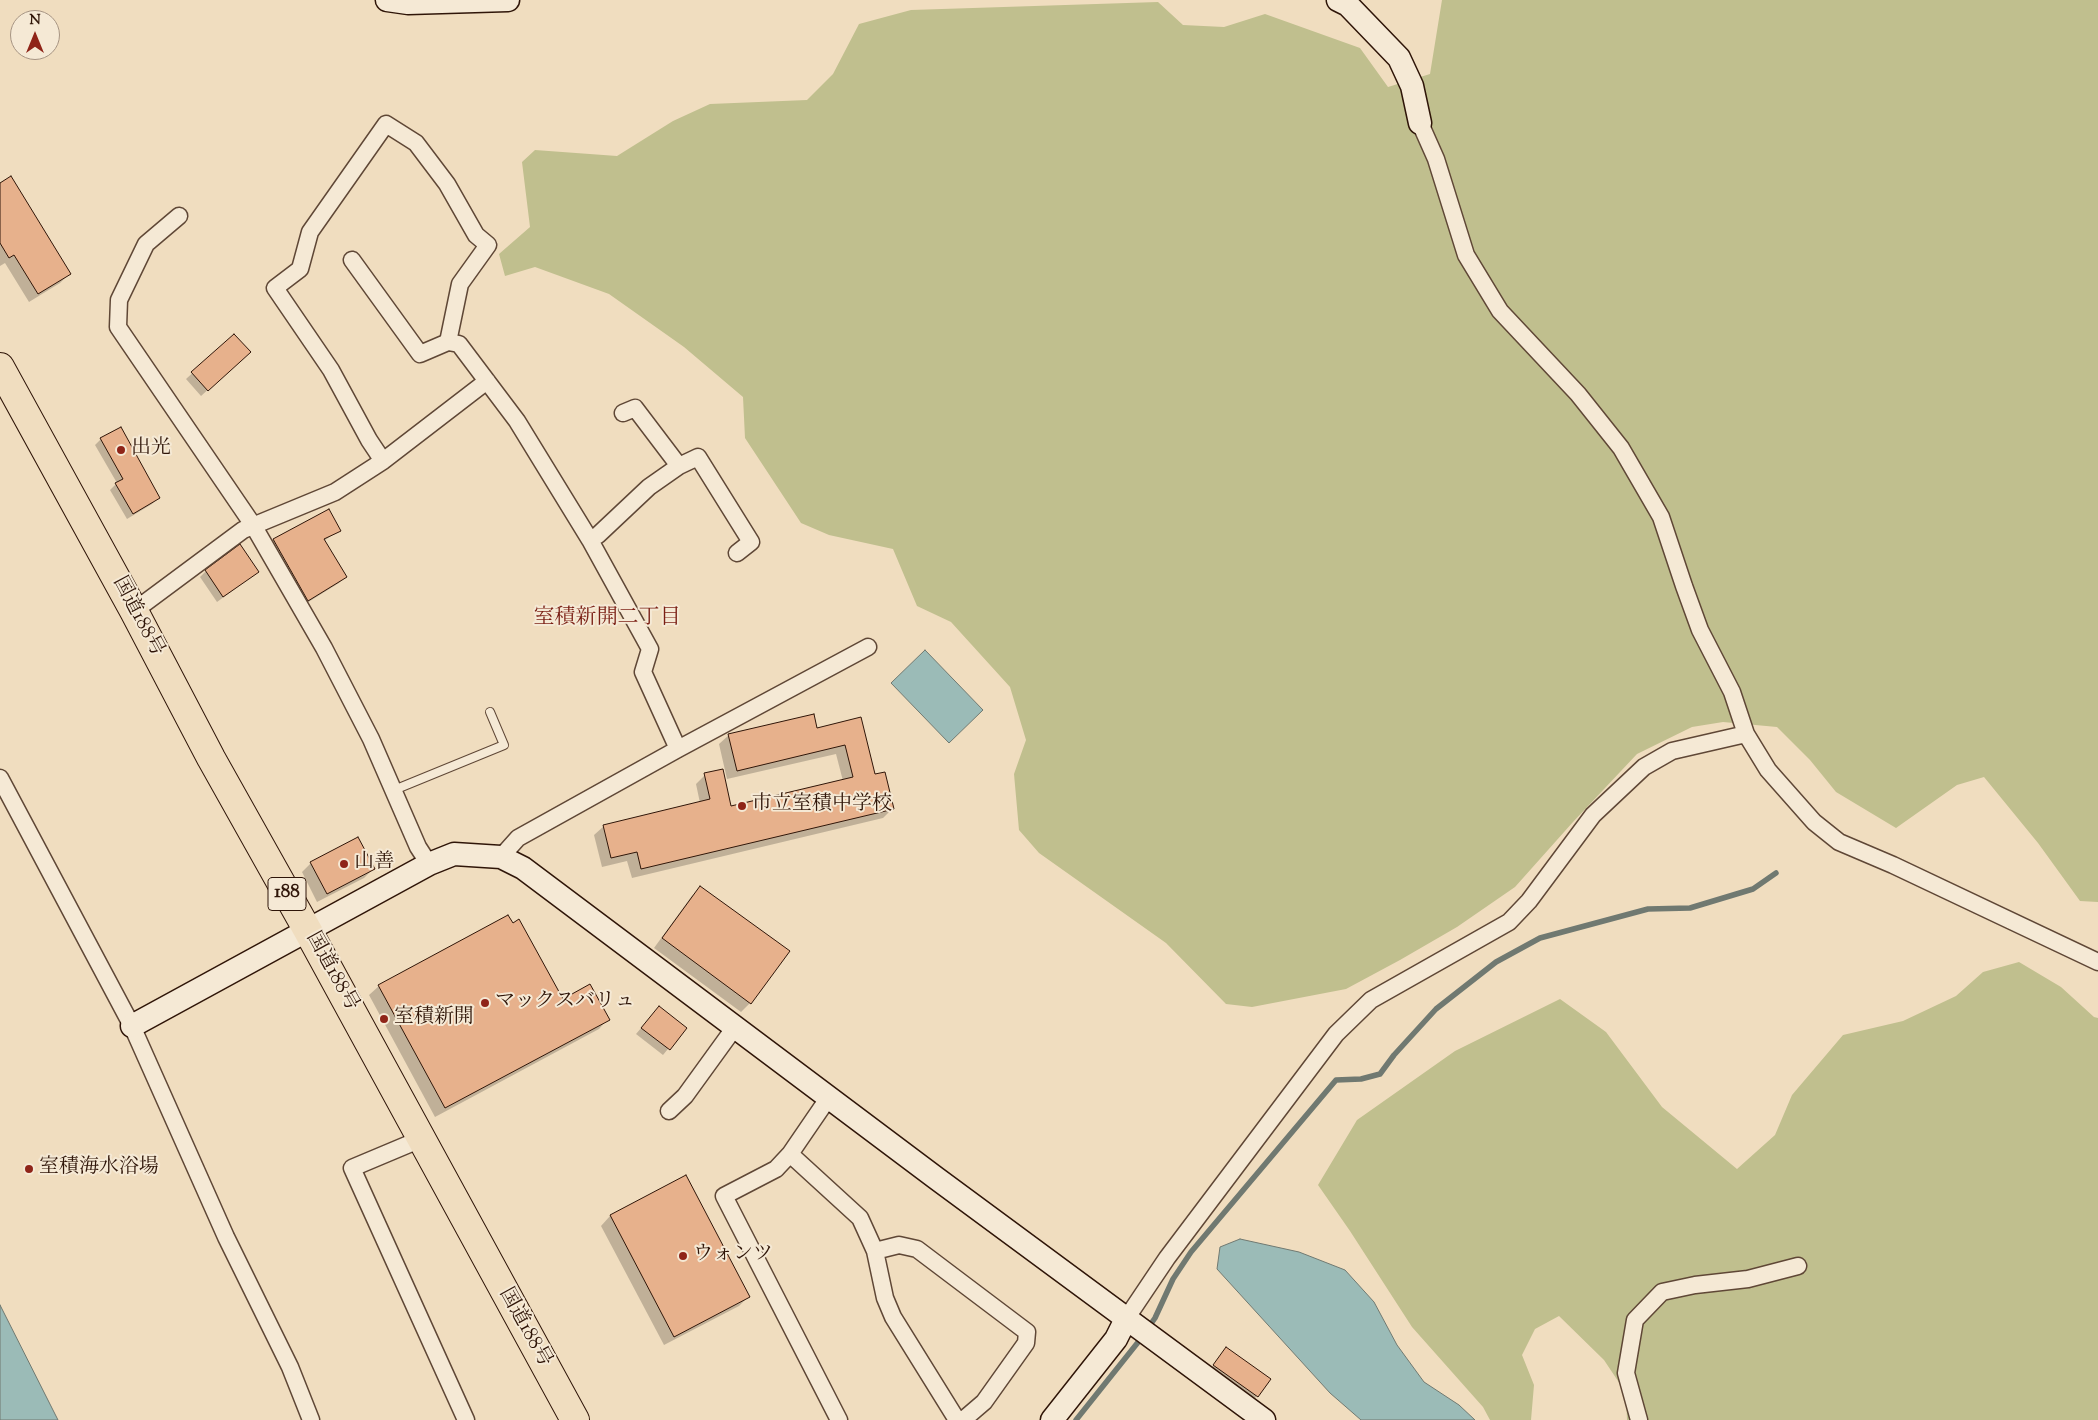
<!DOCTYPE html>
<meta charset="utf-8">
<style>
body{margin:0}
#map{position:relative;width:2098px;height:1420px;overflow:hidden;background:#f0ddbf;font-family:"Sorts Mill Goudy",serif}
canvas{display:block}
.north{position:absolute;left:10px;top:10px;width:50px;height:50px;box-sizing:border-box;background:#f5e9d5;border:1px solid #a69483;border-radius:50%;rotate:0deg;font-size:14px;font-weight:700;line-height:20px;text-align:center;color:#2f1508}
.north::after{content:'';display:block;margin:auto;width:18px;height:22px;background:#8f2418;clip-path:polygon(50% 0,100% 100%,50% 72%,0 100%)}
</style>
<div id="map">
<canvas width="2098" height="1420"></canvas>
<div class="north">N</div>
</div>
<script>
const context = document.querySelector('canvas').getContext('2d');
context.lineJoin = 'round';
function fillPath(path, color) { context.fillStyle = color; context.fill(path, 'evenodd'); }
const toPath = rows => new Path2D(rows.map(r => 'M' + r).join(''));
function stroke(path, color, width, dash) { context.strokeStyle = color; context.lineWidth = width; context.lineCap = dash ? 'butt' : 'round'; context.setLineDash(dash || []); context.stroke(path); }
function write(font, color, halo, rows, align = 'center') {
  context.font = font + ' "Sorts Mill Goudy","Noto Serif JP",serif'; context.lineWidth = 4; context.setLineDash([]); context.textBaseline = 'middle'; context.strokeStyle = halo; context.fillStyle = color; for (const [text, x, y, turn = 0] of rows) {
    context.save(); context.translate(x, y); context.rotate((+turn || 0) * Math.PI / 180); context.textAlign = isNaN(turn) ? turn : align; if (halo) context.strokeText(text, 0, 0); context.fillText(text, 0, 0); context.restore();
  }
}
const green = toPath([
 [1442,0,2098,0,2098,902,2080,901,2038,843,1984,777,1957,785,1896,828,1836,792,1810,760,1777,727,1723,722,1692,727,1637,754,1573,822,1515,887,1457,927,1400,960,1346,989,1252,1007,1226,1004,1166,943,1039,853,1019,830,1014,774,1026,740,1010,687,951,622,917,606,893,549,829,535,801,523,745,438,743,397,684,347,609,294,535,267,505,276,499,254,530,227,522,162,535,150,617,156,673,121,710,104,807,100,833,74,859,24,911,10,1158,2,1183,25,1224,27,1265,14,1360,48,1388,87,1430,74],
 [2019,962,2061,987,2094,1017,2098,1018,2098,1420,1627,1420,1626,1393,1604,1360,1559,1316,1535,1329,1522,1355,1534,1385,1531,1420,1490,1420,1483,1407,1412,1327,1350,1231,1318,1185,1357,1120,1455,1051,1560,999,1606,1032,1662,1107,1737,1169,1775,1135,1792,1095,1843,1035,1903,1021,1956,996,1983,972]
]);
const water = toPath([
 [925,650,983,710,949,743,891,683,925,650],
 [1240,1239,1299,1252,1345,1270,1374,1302,1397,1345,1424,1382,1459,1405,1475,1420,1361,1420,1330,1393,1217,1269,1220,1247,1240,1239],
 [0,1305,58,1420,0,1420,0,1305]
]);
const shadow = toPath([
 [0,184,69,274,60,283,29,302,5,263,0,266],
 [234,335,243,358,201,396,186,379],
 [101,439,158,498,152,504,127,519,110,490,117,483,95,445],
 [329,511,339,530,324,541,345,577,339,583,302,606,267,546,273,540],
 [206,571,258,572,217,602,200,577],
 [860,719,874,775,892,809,883,818,632,878,627,861,602,867,594,835,604,826,700,803,696,784,705,775,730,807,843,781,836,754,727,779,719,744,729,735,816,729],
 [311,863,373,869,364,878,317,902,302,872],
 [700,887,750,1003,741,1012,654,948,691,897],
 [508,916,562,1001,608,1019,599,1029,435,1117,369,995,379,986],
 [653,1014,685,1028,663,1055,636,1034],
 [685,1177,748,1297,739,1306,664,1345,601,1226,610,1216],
 [1226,1349,1257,1396,1251,1402,1208,1372]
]);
const stream = toPath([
 [1148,1328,1155,1318,1173,1279,1191,1252,1336,1080,1361,1079,1380,1074,1394,1055,1436,1009,1496,962,1540,938,1648,909,1690,908,1753,889,1776,873],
 [1076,1420,1143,1336]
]);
const building = toPath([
 [11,176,71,274,38,294,14,255,9,258,0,243,0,183,11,176],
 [234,334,251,352,208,391,191,372,234,334],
 [121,427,160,498,133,514,115,483,123,479,100,438,121,427],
 [329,509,341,531,324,539,347,577,308,601,273,539,329,509],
 [240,544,259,572,223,597,205,570,240,544],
 [814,714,817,728,861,717,875,774,885,772,894,809,641,869,637,852,611,858,603,825,710,799,704,773,723,769,731,806,853,777,845,745,737,771,728,734,814,714],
 [358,837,375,869,327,894,310,862,358,837],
 [700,886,790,951,751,1004,662,938,700,886],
 [508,915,513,923,519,919,563,999,590,984,610,1020,445,1108,378,985,508,915],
 [659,1006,687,1028,670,1050,641,1028,659,1006],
 [686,1175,750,1297,674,1337,610,1215,686,1175],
 [1226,1347,1271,1379,1258,1397,1213,1365,1226,1347]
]);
const lane = toPath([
 [394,790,504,745,490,712]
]);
const street = toPath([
 [1420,123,1436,159,1466,255,1500,311,1578,394,1621,448,1661,517,1684,586,1700,630,1732,692,1746,734,1768,770,1814,822,1839,842,1893,865,2098,962],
 [179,216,146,244,119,300,118,327,253,525,324,648,371,739,418,847,429,864],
 [352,260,420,354,448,342,459,344,517,421,590,540,650,649,643,672,678,749],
 [623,413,635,408,679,466],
 [383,461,369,440,331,370,275,288,300,269,310,232,386,124,416,143,447,184,476,235,488,245,460,284,448,342],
 [590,540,598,535,649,487,679,466,698,457,751,542,737,553],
 [134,611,243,530,335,492,383,461,487,381],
 [0,778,132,1026,226,1237,290,1367,311,1420],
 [501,857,518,838,678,749,868,647],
 [829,1097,790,1154,776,1169,724,1196,839,1420],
 [669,1111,685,1096,735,1027],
 [421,1139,352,1168,466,1420],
 [790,1154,860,1218,875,1251,885,1298,893,1317,957,1420],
 [875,1251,899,1245,917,1249,1027,1332,1026,1343,984,1402,963,1420],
 [1126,1319,1167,1258,1336,1034,1371,1000,1509,922,1529,901,1593,815,1644,767,1672,751,1746,734],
 [1639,1420,1626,1373,1635,1320,1662,1292,1695,1285,1748,1279,1798,1266]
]);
const secondary = toPath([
 [387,0,408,3,508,0],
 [1338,0,1348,5,1399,58,1412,86,1420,123],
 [132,1026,429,864,454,854,501,857,523,868,936,1178,1264,1420],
 [1052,1420,1116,1339,1126,1319]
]);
const highway = toPath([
 [0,367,134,611,211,758,308,931,575,1420]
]);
const markers = [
 [121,450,5,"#8f2418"],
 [742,806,5,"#8f2418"],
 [344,864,5,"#8f2418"],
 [485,1003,5,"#8f2418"],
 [384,1019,5,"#8f2418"],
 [29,1169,5,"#8f2418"],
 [683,1256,5,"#8f2418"]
];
const shields = [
 [287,894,38]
];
const shieldNames = [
 ["188",287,894]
];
const poiNames = [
 ["出光",131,450],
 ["市立室積中学校",752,806],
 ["山善",354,864],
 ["マックスバリュ",495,1003],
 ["室積新開",394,1019],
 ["室積海水浴場",39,1169],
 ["ウォンツ",693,1256]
];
const streetNames = [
 ["国道188号",137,617,62],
 ["国道188号",331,972,61],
 ["国道188号",524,1328,61]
];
const neighbourhoodNames = [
 ["室積新開二丁目",607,619]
];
fillPath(green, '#c0bf8e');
fillPath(water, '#9bbbb7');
stroke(water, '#707971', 1);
fillPath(shadow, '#0003');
stroke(stream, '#707971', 5.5);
fillPath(building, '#e7b18c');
stroke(building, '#2f1508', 1);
stroke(lane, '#5f4736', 10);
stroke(street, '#5f4736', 19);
stroke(secondary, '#2f1508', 25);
stroke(highway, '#2f1508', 30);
stroke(lane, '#f5e9d5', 8);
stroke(street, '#f5e9d5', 16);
stroke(secondary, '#f5e9d5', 22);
stroke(highway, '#f0ddbf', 28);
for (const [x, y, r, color] of markers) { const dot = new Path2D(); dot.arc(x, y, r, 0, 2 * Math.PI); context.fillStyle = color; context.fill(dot); stroke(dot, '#f5e9d5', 2); }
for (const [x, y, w] of shields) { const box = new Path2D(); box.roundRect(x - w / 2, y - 16.5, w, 33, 4); context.fillStyle = '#f5e9d5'; context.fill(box); stroke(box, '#2f1508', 1); }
write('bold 19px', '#2f1508', null, shieldNames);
write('20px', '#2f1508', '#f5e9d5', poiNames, 'left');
write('20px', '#2f1508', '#f5e9d5', streetNames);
write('21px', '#7a1f14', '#f5e9d5', neighbourhoodNames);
</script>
